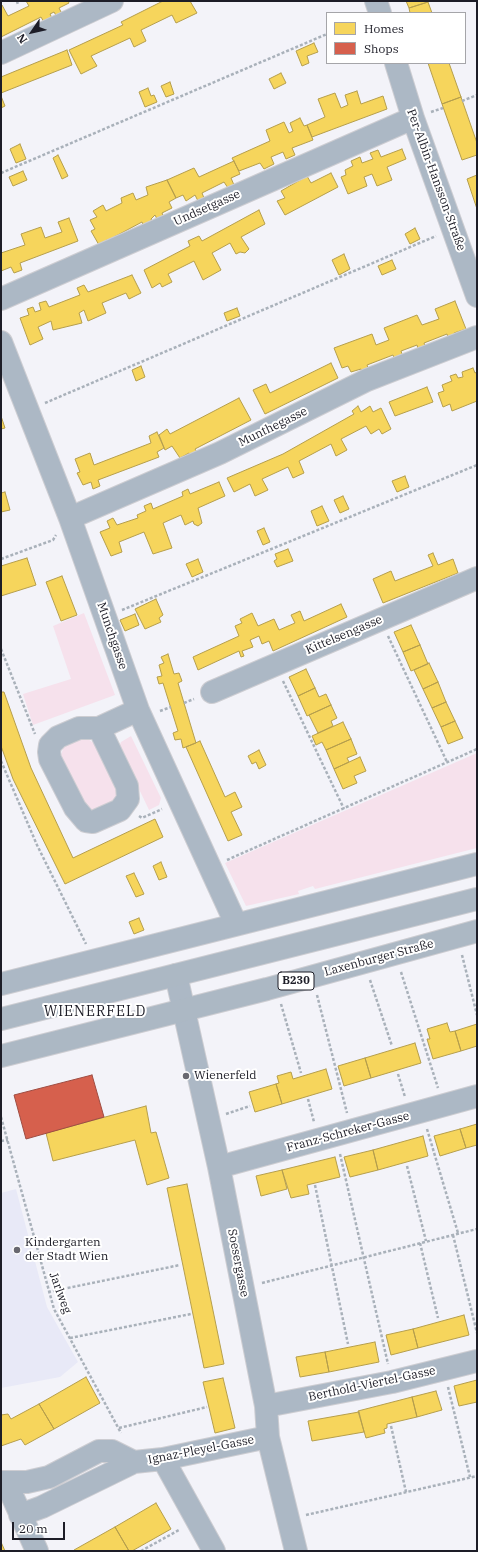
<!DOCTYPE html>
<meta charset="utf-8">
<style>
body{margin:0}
#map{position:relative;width:478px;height:1552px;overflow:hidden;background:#f3f3f9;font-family:"IBM Plex Serif",serif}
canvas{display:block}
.frame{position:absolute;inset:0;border:2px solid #1d1d27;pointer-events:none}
.legend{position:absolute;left:326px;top:12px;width:140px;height:52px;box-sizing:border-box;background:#fff;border:1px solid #a5a5a9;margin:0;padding:5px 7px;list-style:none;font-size:12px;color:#1d1d27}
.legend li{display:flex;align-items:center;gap:8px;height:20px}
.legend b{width:20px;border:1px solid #a5a5a9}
.north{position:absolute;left:12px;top:12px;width:40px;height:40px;-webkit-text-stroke:3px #fff;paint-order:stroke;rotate:236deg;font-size:11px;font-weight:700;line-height:16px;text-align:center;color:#1d1d27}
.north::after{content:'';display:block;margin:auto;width:14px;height:18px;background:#1d1d27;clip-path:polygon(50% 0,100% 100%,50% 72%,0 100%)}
.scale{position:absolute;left:12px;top:1522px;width:53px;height:18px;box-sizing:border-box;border:2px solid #1d1d27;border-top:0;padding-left:5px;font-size:12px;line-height:14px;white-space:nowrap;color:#1d1d27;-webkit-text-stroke:3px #fff;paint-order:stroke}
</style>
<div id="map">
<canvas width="478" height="1552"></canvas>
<div class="frame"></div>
<ul class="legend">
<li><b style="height:11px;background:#f6d55c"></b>Homes</li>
<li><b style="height:11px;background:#d6604d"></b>Shops</li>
</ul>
<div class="north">N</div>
<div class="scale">20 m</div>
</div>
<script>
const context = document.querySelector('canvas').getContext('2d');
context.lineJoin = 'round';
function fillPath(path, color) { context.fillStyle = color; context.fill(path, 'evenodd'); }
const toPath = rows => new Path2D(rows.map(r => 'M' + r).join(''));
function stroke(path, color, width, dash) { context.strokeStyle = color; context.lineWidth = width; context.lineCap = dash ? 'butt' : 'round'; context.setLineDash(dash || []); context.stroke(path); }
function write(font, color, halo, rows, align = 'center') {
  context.font = font + ' "IBM Plex Serif",serif'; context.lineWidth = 4; context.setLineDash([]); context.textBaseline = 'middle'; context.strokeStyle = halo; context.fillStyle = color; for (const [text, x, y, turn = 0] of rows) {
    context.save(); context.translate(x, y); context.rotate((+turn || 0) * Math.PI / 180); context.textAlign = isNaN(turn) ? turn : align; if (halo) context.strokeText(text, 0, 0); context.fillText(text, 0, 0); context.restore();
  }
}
const built = toPath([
 [16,1189,47,1307,78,1362,60,1377,1,1388,1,1193]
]);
const green = toPath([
 [84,613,115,695,33,725,23,694,71,679,53,626],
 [131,736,161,798,159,805,149,810,119,747,121,742],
 [80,738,88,739,95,744,117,789,117,801,96,812,88,811,64,764,61,755,64,746],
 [477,753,477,848,315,889,313,886,298,891,299,894,246,906,225,863]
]);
const homes = toPath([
 [26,1,68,1,69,3,59,8,62,14,57,17,54,12,50,14,53,20,45,24,41,17,1,37,1,5,2,5,8,16,29,6,26,1],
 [163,1,190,1,197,13,176,23,172,15,141,30,146,41,134,47,130,38,91,56,97,66,81,74,69,50,123,25,121,22,163,1],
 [406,1,427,1,428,2,409,8,406,1],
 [428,2,432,13,410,13,409,8,428,2],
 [314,43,318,52,307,56,309,63,302,66,296,51,314,43],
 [67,50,72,65,1,93,1,77,67,50],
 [428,63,449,63,461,97,442,104,428,63],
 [281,73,286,83,274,89,269,79,281,73],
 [170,82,174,94,166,97,161,86,170,82],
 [148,88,151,96,154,95,157,102,145,107,139,92,148,88],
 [357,91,361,104,383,96,387,109,312,137,307,125,325,117,318,99,335,93,341,108,348,105,345,95,357,91],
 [1,96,5,106,1,108,1,96],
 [461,97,477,143,477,155,462,160,442,104,461,97],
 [300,118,304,126,307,125,313,140,292,148,295,155,286,159,283,152,271,157,274,164,264,169,260,163,239,171,232,158,270,141,266,130,284,122,289,133,293,131,290,123,300,118],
 [20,144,26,159,16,163,10,149,20,144],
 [402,149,406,159,387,167,392,180,377,186,372,174,364,177,367,186,348,194,341,177,346,175,345,170,353,166,351,161,360,157,362,163,373,159,370,153,378,150,381,157,402,149],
 [58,155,68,176,62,179,53,158,58,155],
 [234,161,240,174,231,178,234,185,228,188,224,182,202,193,204,198,198,201,195,195,186,201,183,195,176,198,167,180,194,168,199,177,234,161],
 [23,171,27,180,13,186,9,177,23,171],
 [331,173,338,187,285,215,277,201,285,198,281,191,307,176,311,183,331,173],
 [477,175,477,209,467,179,477,175],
 [167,180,176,198,169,202,172,208,162,213,164,218,158,221,155,215,151,219,153,224,144,227,142,222,114,237,111,245,107,240,99,245,91,231,95,229,90,220,97,217,93,211,103,205,106,211,122,203,121,198,133,193,136,200,148,195,146,187,167,180],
 [259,210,265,224,241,237,249,249,245,253,240,252,236,254,230,243,212,253,221,270,203,280,194,261,168,274,172,282,162,287,160,283,152,288,144,270,190,246,188,241,199,236,202,241,259,210],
 [69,218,78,241,20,263,22,270,14,273,11,267,1,271,1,253,25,245,21,234,41,227,45,238,62,232,58,222,69,218],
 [415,228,420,239,410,244,405,234,415,228],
 [344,254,350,269,339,275,332,260,344,254],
 [392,260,396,269,382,275,378,266,392,260],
 [132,275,141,293,129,299,126,293,102,303,106,313,88,321,84,310,79,313,82,323,53,330,51,321,38,327,43,339,30,345,20,318,29,315,27,309,33,307,35,312,41,310,39,303,46,301,49,307,80,295,77,288,84,285,88,292,132,275],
 [455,301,466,329,454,333,456,339,449,341,447,334,424,343,426,349,419,352,417,345,401,351,403,357,395,360,393,355,367,365,369,371,362,373,361,369,351,372,348,366,342,368,334,348,372,334,376,345,389,340,384,328,417,315,422,325,439,319,435,309,455,301],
 [237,308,240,316,227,321,224,313,237,308],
 [331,363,338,378,265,414,253,390,266,384,270,393,331,363],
 [141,366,145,377,136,381,132,370,141,366],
 [473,368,475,373,477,372,477,401,452,411,450,404,443,407,438,393,444,391,442,385,452,381,450,376,456,374,458,378,463,377,462,372,473,368],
 [427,387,433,402,395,416,389,402,427,387],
 [239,398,251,420,195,449,198,454,192,458,189,453,180,458,172,446,165,450,159,435,167,429,170,434,239,398],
 [358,406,361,412,370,406,373,412,381,408,391,429,382,434,379,429,371,434,366,426,341,439,347,450,336,456,331,444,299,461,304,473,293,478,288,467,262,479,268,490,255,496,250,484,234,492,227,478,283,454,354,414,352,411,358,406],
 [1,416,5,428,1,429,1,416],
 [157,432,164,448,157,452,159,457,98,480,100,486,93,489,91,482,83,485,77,473,80,472,75,459,90,453,94,465,151,443,149,436,157,432],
 [405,476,409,487,397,492,392,481,405,476],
 [219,482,225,496,198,508,202,523,198,526,194,524,193,521,185,525,181,515,163,523,172,548,153,554,144,532,119,542,122,552,111,556,100,532,110,528,107,521,113,518,117,525,138,518,137,515,146,511,144,506,151,503,153,509,183,496,182,492,188,489,190,494,219,482],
 [5,492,10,510,1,512,1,493,5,492],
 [343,496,349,509,340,513,334,500,343,496],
 [322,506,329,521,317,526,311,511,322,506],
 [264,528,270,542,263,545,257,531,264,528],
 [288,549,293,561,277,567,274,561,277,559,275,554,288,549],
 [433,553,438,565,453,559,458,573,383,603,373,579,391,571,395,581,433,566,428,555,433,553],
 [27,558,36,585,1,596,1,566,27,558],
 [198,559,203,572,192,577,186,564,198,559],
 [62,576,77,615,61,621,46,582,62,576],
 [156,599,163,615,159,618,161,622,145,629,135,609,156,599],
 [341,604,347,617,273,651,269,641,262,644,259,636,250,640,253,647,242,651,244,656,241,657,239,651,198,670,193,657,239,636,235,626,242,623,240,619,252,613,258,626,274,619,279,630,295,623,291,615,300,611,304,621,341,604],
 [135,614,139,625,125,631,120,620,135,614],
 [411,625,420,645,403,652,394,632,411,625],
 [420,645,428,664,411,671,403,652,420,645],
 [168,654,174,674,179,673,182,681,178,683,196,743,183,748,181,739,175,740,173,733,178,731,163,683,159,684,157,677,162,676,159,665,164,663,161,657,168,654],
 [429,663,438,682,423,689,414,670,429,663],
 [306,669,315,688,298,696,289,677,306,669],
 [438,682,446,702,432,708,423,689,438,682],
 [315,688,319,697,326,694,331,705,307,716,298,696,315,688],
 [1,692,4,692,31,768,73,858,155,819,163,837,65,884,13,779,1,746,1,692],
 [446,702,455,721,441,727,432,708,446,702],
 [331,705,337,718,331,721,333,726,318,733,309,715,331,705],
 [455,721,463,738,448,744,441,727,455,721],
 [343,722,351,739,326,750,322,742,316,745,312,736,343,722],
 [351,739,357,754,347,758,349,762,334,769,326,750,351,739],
 [200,741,225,797,235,792,242,807,231,812,242,835,228,841,186,747,200,741],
 [259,750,266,765,259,769,256,762,252,764,248,756,259,750],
 [360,757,366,771,354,776,357,783,343,789,334,769,360,757],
 [161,862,167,877,159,880,153,866,161,862],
 [134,873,144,894,136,897,126,876,134,873],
 [139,918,144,930,134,934,129,922,139,918],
 [447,1023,450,1032,455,1031,461,1051,433,1059,427,1039,430,1039,427,1029,447,1023],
 [477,1024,477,1046,461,1051,455,1031,477,1024],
 [415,1043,421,1063,371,1078,365,1058,415,1043],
 [365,1058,371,1078,344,1086,338,1066,365,1058],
 [326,1069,332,1089,282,1104,276,1084,279,1083,277,1076,291,1072,293,1079,326,1069],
 [276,1084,282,1104,255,1112,249,1092,276,1084],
 [146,1106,151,1133,156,1132,169,1178,147,1185,135,1140,53,1161,46,1133,146,1106],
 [477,1124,477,1145,466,1148,460,1129,477,1124],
 [460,1129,466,1148,440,1156,434,1136,460,1129],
 [423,1136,428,1156,378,1170,373,1150,423,1136],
 [373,1150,378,1170,350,1177,344,1157,373,1150],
 [335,1157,340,1177,307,1185,309,1194,291,1198,282,1170,335,1157],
 [282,1170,287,1189,261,1196,256,1176,282,1170],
 [187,1184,224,1364,204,1368,167,1188,187,1184],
 [464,1315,469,1335,418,1348,413,1329,464,1315],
 [413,1329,418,1348,391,1355,386,1335,413,1329],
 [375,1342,379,1362,329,1372,325,1352,375,1342],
 [325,1352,329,1372,300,1377,296,1357,325,1352],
 [86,1377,100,1403,54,1429,39,1404,86,1377],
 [223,1378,235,1428,215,1433,203,1382,223,1378],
 [477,1380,477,1402,459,1406,454,1386,477,1380],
 [436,1391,442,1410,417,1417,412,1397,436,1391],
 [412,1397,417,1417,387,1424,387,1428,384,1429,385,1433,366,1438,358,1411,412,1397],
 [39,1404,54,1429,25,1445,21,1439,1,1446,1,1415,8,1414,11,1419,39,1404],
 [359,1412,364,1432,312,1441,308,1421,359,1412],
 [156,1503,171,1529,132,1551,129,1551,115,1527,156,1503],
 [115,1527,129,1551,74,1551,74,1550,115,1527],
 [1,1542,5,1551,1,1551,1,1542]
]);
const shops = toPath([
 [92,1075,104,1117,26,1139,14,1095,92,1075]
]);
const path = toPath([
 [17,1,18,5],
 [462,101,477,95],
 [431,112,443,108],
 [1,173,327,34],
 [45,403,436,236],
 [1,559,53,540,56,535],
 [122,610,477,465],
 [388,636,447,762],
 [1,649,35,734],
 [283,681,344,809],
 [184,703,194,699],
 [160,711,171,707],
 [1,761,37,845,86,944],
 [139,816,142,818,162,809],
 [227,860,477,749],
 [462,955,477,1015],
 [401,972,438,1088],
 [370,980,392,1046],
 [317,995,347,1113],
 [281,1004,301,1073],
 [398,1074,405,1097],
 [308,1099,314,1122],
 [226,1114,250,1106],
 [1,1117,54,1309,121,1433],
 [427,1129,458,1233],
 [1,1141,8,1140],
 [340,1154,388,1364],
 [407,1166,426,1241],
 [315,1185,348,1344],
 [453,1235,477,1333],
 [420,1243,438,1318],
 [262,1283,477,1229],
 [48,1292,180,1265],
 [70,1338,191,1314],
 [448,1387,470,1477],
 [391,1426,406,1492],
 [119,1428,207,1407],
 [306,1515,477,1476],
 [141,1551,179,1530]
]);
const minor = toPath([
 [376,1,380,13],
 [1,53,112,1],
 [396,63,413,118,477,296],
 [1,299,413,118],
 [1,342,70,518,138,710,236,924],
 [70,518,220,453,367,380,477,337],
 [212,692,477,578],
 [99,728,127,786,128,799,120,810,93,822,86,821,75,808,50,759,49,752,50,745,58,737,79,728,99,728,138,710],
 [176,975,219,1167,266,1406,268,1437,296,1551],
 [1,984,477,864],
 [219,1167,477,1096],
 [266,1406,392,1382,477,1361],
 [163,1459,214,1551],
 [134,1462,163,1459,268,1437],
 [1,1482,27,1482,49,1477,99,1451,112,1451,134,1462,42,1507,20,1515],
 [6,1482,37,1551]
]);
const major = toPath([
 [1,1019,477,899],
 [1,1056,267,989,477,931]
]);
const markers = [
 [186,1076,4,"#686870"],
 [17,1250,4,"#686870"]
];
const shields = [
 [296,981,36]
];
const shieldNames = [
 ["B230",296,981]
];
const streetNames = [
 ["Per-Albin-Hansson-Straße",436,180,70],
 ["Undsetgasse",207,208,-24],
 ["Munthegasse",273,427,-26],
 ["Kittelsengasse",344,635,-23],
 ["Munchgasse",112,636,71],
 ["Laxenburger Straße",379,958,-15],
 ["Franz-Schreker-Gasse",348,1132,-15],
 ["Soesergasse",238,1263,79],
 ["Jarlweg",60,1293,70],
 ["Berthold-Viertel-Gasse",372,1384,-12],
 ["Ignaz-Pleyel-Gasse",201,1450,-11]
];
const poiNames = [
 ["Wienerfeld",194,1076],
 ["Kindergarten",25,1243],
 ["der Stadt Wien",25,1257]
];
const quarterNames = [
 ["WIENERFELD",95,1012]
];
fillPath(built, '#e8e9f7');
fillPath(green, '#f6e1ec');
fillPath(homes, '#f6d55c');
stroke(homes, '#b59e4c', 1);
fillPath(shops, '#d6604d');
stroke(shops, '#9e4c42', 1);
stroke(minor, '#cdcdd2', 24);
stroke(major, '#cdcdd2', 24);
stroke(path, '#a9b1ba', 2.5, [3, 2]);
stroke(minor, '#acb8c5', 22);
stroke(major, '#acb8c4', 22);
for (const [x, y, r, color] of markers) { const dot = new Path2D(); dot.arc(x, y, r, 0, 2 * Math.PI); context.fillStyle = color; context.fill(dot); stroke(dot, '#fff', 1.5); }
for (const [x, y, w] of shields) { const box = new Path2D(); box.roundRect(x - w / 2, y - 9, w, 18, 3); context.fillStyle = '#fff'; context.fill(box); stroke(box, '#1d1d27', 1); }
write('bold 11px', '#1d1d27', null, shieldNames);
write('12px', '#1d1d27', '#fff', streetNames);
write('12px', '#1d1d27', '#fff', poiNames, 'left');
context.letterSpacing = '1px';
write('14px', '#1d1d27', '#fff', quarterNames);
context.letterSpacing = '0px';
</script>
